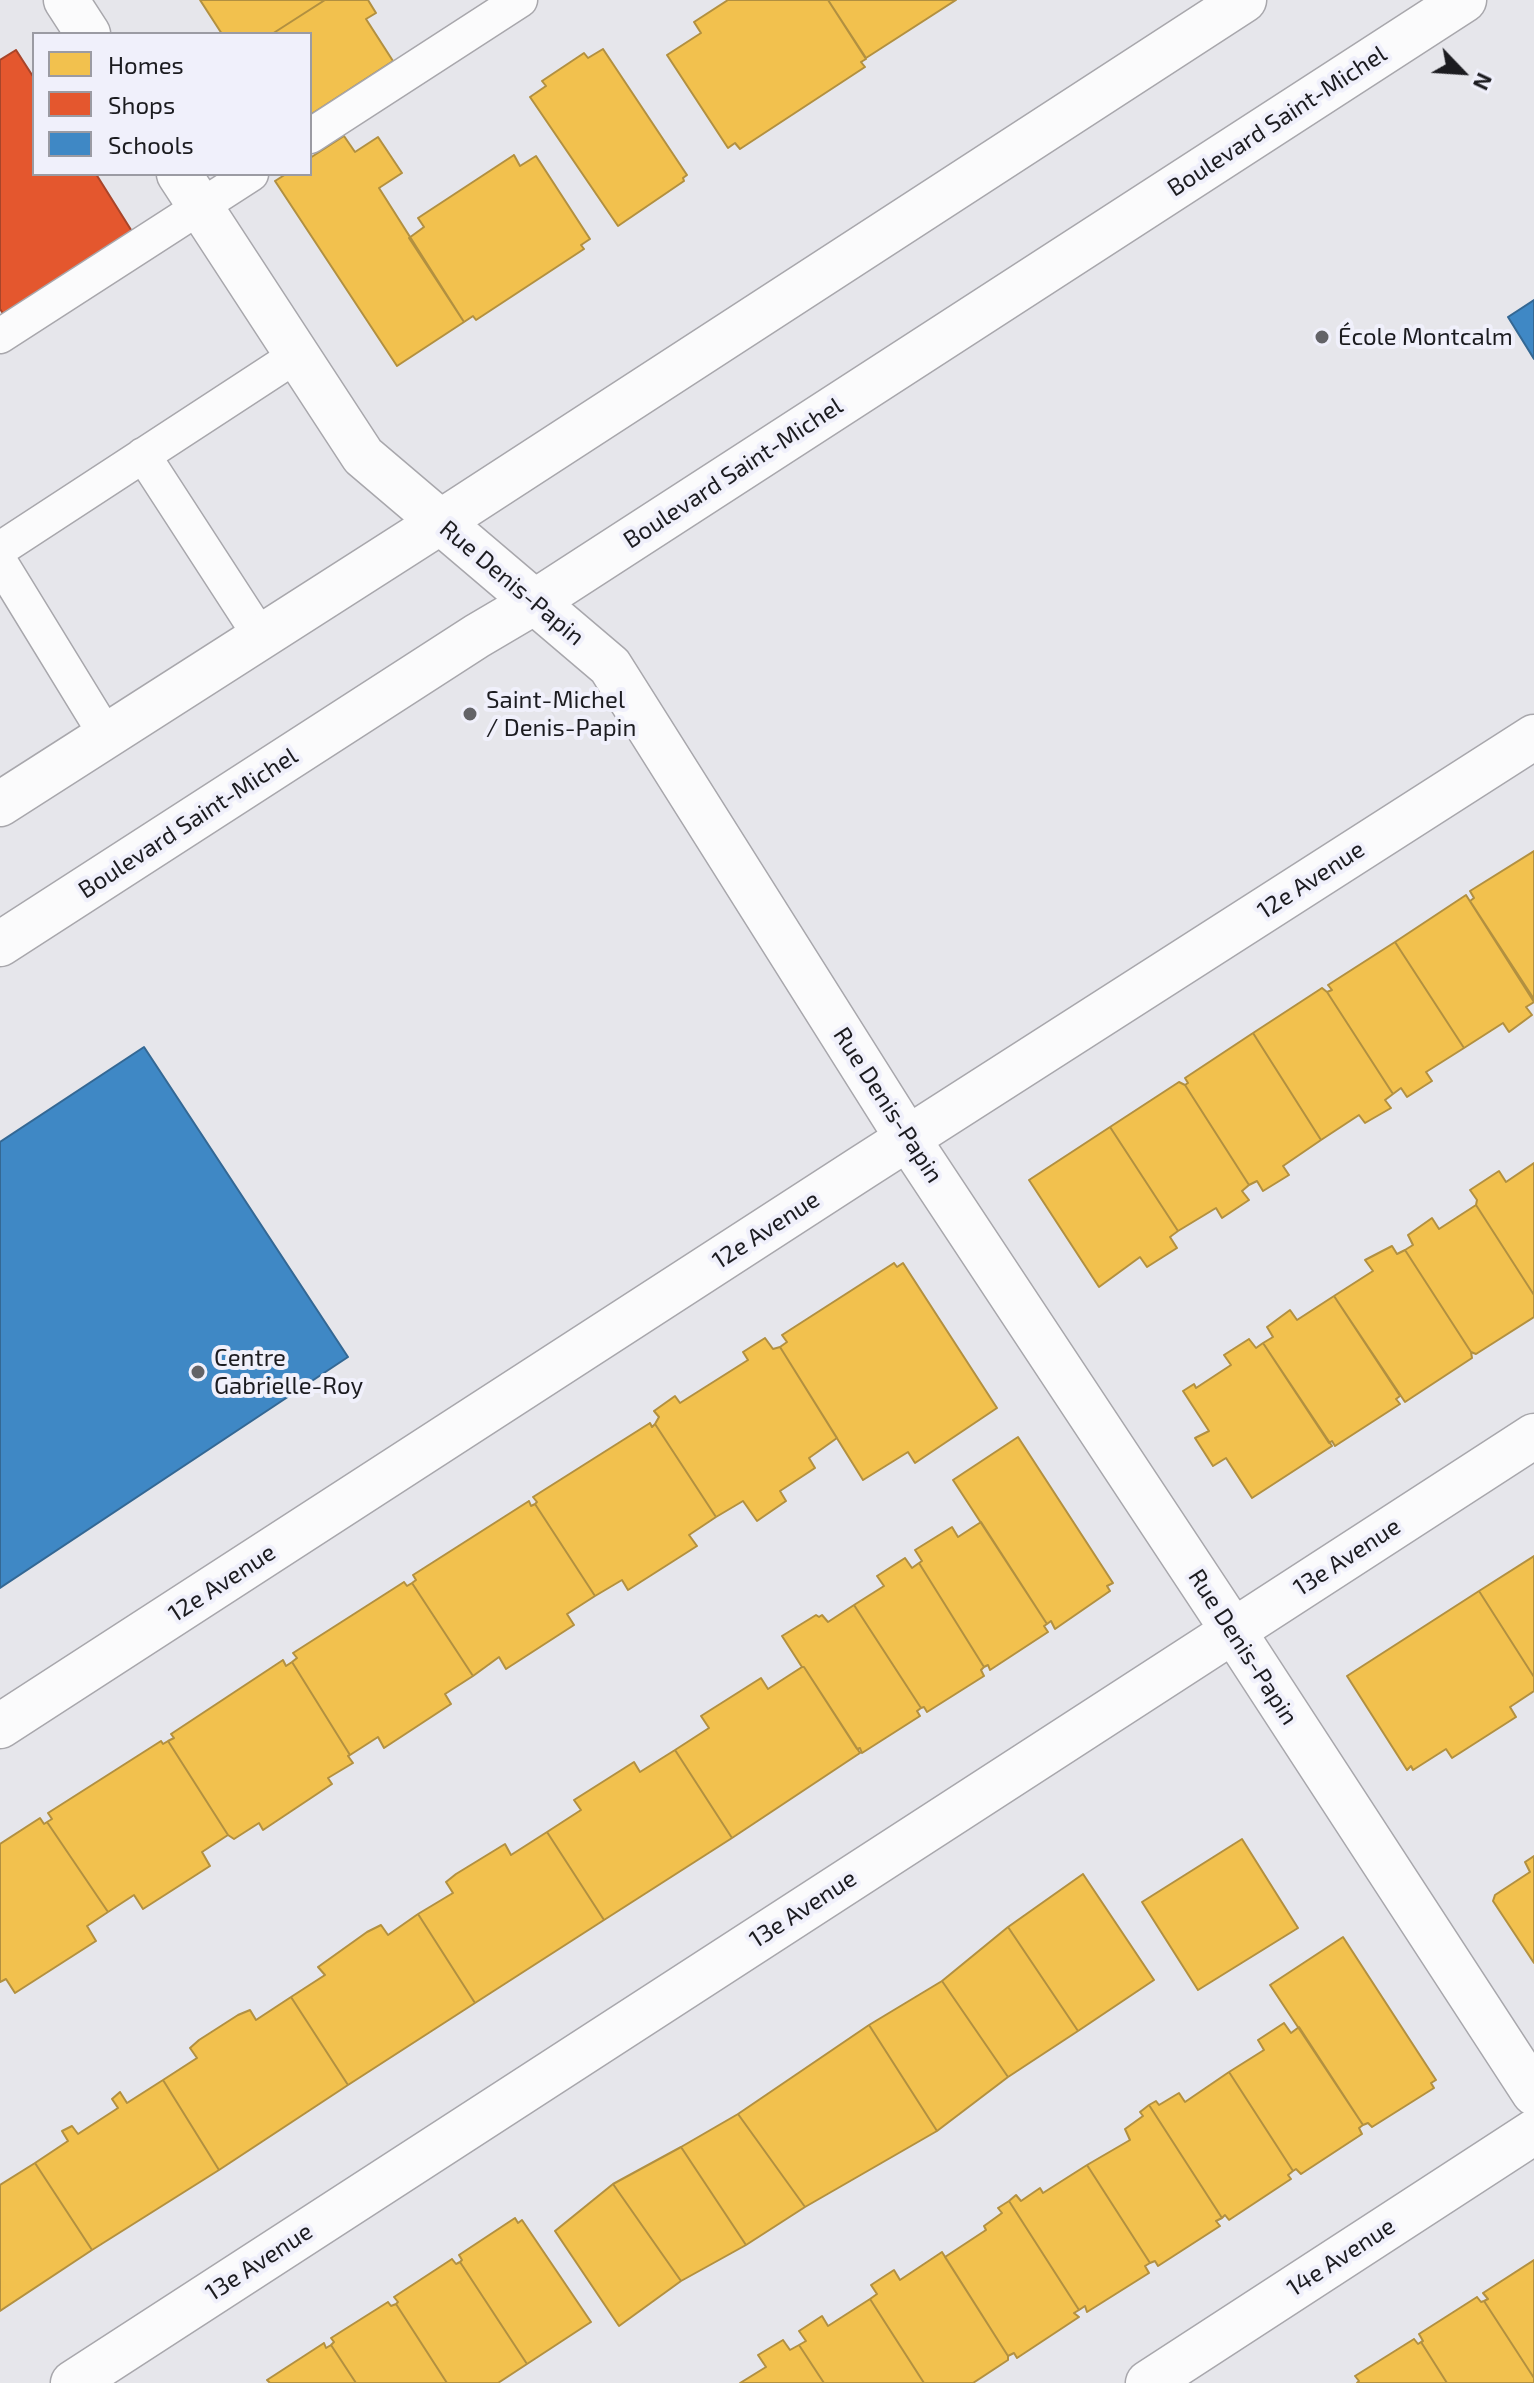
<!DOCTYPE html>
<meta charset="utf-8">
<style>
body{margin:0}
#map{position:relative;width:1534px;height:2383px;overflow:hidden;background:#e6e6eb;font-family:"Exo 2",sans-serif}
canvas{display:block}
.legend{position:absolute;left:32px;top:32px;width:280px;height:144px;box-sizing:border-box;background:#f0f0fb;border:2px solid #9b9ba3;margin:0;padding:10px 14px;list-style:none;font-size:24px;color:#1c1c20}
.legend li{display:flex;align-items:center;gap:16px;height:40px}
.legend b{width:40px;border:2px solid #9b9ba3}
.north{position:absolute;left:1422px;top:32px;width:80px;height:80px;-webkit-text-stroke:6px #f0f0fb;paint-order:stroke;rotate:115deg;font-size:22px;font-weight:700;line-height:32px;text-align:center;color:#1c1c20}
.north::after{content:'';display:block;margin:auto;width:28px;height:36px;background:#1c1c20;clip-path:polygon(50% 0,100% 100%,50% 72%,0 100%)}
</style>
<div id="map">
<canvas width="1534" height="2383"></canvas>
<ul class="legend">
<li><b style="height:22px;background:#f2c14e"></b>Homes</li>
<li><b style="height:22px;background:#e4572e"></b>Shops</li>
<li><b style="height:22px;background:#3f88c5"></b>Schools</li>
</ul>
<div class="north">N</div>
</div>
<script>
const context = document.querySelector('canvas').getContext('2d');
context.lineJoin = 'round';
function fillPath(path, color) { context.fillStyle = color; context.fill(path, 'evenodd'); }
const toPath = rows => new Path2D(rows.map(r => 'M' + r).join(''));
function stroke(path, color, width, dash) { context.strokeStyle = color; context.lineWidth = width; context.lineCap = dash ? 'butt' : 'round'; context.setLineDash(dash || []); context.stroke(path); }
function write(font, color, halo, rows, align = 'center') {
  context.font = font + ' "Exo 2",sans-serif'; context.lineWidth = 8; context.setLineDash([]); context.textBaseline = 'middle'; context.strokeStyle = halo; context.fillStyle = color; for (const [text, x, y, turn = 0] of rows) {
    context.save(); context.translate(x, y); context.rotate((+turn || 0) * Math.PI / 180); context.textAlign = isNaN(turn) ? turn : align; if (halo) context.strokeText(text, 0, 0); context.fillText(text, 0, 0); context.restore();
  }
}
const homes = toPath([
 [200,0,325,0,272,34,222,34,200,0],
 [325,0,368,0,376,13,366,19,393,61,310,115,310,34,272,34,325,0],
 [728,0,828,0,866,59,861,62,865,67,740,149,735,143,728,148,667,55,701,33,694,22,728,0],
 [828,0,956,0,866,58,828,0],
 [603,49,687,175,683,178,684,181,618,226,530,97,546,86,542,81,584,53,588,58,603,49],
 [344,136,355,152,378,137,402,173,379,188,464,322,397,366,275,181,286,174,310,174,310,158,344,136],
 [514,155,520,166,536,156,590,239,581,245,584,249,476,320,473,316,464,322,409,238,424,227,418,218,514,155],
 [1534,851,1534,999,1470,901,1474,898,1470,891,1534,851],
 [1466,895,1534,1002,1526,1007,1532,1015,1509,1032,1503,1023,1464,1048,1395,942,1466,895],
 [1395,942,1464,1048,1426,1072,1432,1081,1407,1097,1401,1088,1393,1094,1327,992,1332,990,1328,985,1395,942],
 [1322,988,1327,992,1393,1094,1385,1100,1391,1108,1365,1123,1359,1115,1321,1140,1253,1033,1322,988],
 [1253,1033,1321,1140,1283,1166,1289,1175,1263,1191,1257,1181,1249,1185,1185,1085,1188,1083,1185,1078,1253,1033],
 [1179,1082,1185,1085,1249,1185,1242,1191,1249,1200,1222,1218,1216,1208,1178,1231,1110,1127,1179,1082],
 [1110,1127,1178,1231,1170,1237,1177,1248,1147,1267,1140,1257,1099,1287,1029,1180,1110,1127],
 [1534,1163,1534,1295,1476,1205,1477,1200,1470,1190,1499,1171,1506,1182,1534,1163],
 [1476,1205,1534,1295,1534,1317,1476,1354,1471,1352,1405,1250,1413,1245,1408,1235,1432,1218,1439,1229,1476,1205],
 [1392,1246,1397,1254,1405,1250,1471,1352,1472,1358,1405,1402,1334,1296,1373,1271,1365,1260,1392,1246],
 [894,1263,897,1267,903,1263,997,1408,915,1463,908,1452,863,1480,780,1347,787,1342,782,1335,894,1263],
 [1334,1296,1400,1396,1396,1399,1400,1404,1335,1446,1332,1441,1329,1443,1263,1343,1273,1337,1267,1327,1290,1310,1297,1320,1334,1296],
 [765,1338,773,1349,780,1347,837,1438,809,1458,815,1468,780,1491,786,1501,757,1521,743,1501,716,1517,655,1424,659,1417,654,1411,675,1396,680,1403,748,1360,743,1352,765,1338],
 [1249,1339,1256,1348,1263,1343,1332,1446,1252,1498,1226,1458,1213,1466,1195,1438,1209,1431,1183,1391,1194,1384,1196,1388,1231,1365,1224,1355,1249,1339],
 [650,1423,652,1427,655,1424,716,1517,689,1535,697,1546,628,1590,622,1580,595,1596,535,1504,537,1502,533,1497,650,1423],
 [1018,1437,1113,1583,1107,1586,1110,1591,1055,1629,1051,1621,1047,1624,953,1480,1018,1437],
 [529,1501,531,1506,535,1504,595,1596,567,1614,574,1625,506,1669,499,1657,473,1676,412,1583,416,1580,413,1575,529,1501],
 [981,1522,1047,1624,1044,1626,1048,1632,990,1670,988,1665,984,1667,919,1563,922,1561,915,1550,952,1527,958,1537,981,1522],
 [1534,1556,1534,1677,1479,1591,1534,1556],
 [905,1558,912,1568,919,1563,984,1667,981,1670,984,1676,927,1712,924,1707,921,1708,854,1605,884,1586,877,1576,905,1558],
 [404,1582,407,1586,412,1583,473,1676,445,1694,451,1704,384,1748,378,1737,350,1755,292,1662,297,1658,293,1653,404,1582],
 [1479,1591,1534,1677,1534,1691,1510,1707,1516,1717,1452,1758,1446,1749,1413,1770,1411,1766,1407,1770,1347,1676,1479,1591],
 [854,1605,921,1708,917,1711,920,1716,862,1753,860,1748,857,1749,804,1667,802,1667,782,1636,816,1615,819,1617,822,1615,828,1622,854,1605],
 [283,1660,286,1666,292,1662,350,1755,348,1756,353,1763,328,1778,332,1784,263,1830,259,1823,234,1839,228,1835,168,1741,174,1738,171,1734,283,1660],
 [802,1667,804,1667,860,1753,732,1838,675,1750,709,1728,701,1716,761,1678,768,1689,802,1667],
 [161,1741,163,1744,168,1741,228,1835,202,1852,210,1866,143,1909,134,1895,108,1912,47,1822,52,1819,48,1813,161,1741],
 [675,1750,732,1838,604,1920,547,1832,581,1810,574,1800,634,1762,640,1772,675,1750],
 [40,1818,44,1824,47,1822,108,1912,87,1926,96,1941,15,1993,6,1979,0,1982,0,1844,40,1818],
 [547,1832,604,1920,475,2003,418,1914,453,1893,446,1882,456,1874,505,1844,511,1855,547,1832],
 [1242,1839,1298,1928,1198,1990,1142,1902,1242,1839],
 [1534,1856,1534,1963,1493,1901,1495,1895,1530,1872,1525,1862,1534,1856],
 [1083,1874,1154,1980,1078,2031,1008,1927,1083,1874],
 [418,1914,475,2003,348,2085,291,1997,325,1975,318,1967,367,1932,381,1925,388,1935,418,1914],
 [1008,1927,1078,2031,1008,2077,942,1981,1008,1927],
 [1343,1937,1436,2080,1431,2083,1434,2088,1372,2127,1368,2123,1363,2125,1270,1985,1343,1937],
 [942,1981,1008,2077,937,2131,869,2025,942,1981],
 [291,1997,348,2085,219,2170,163,2080,197,2058,190,2048,199,2040,238,2015,250,2010,256,2020,291,1997],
 [1284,2023,1291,2033,1299,2027,1363,2125,1359,2128,1362,2134,1301,2174,1296,2169,1293,2171,1229,2072,1264,2050,1258,2040,1284,2023],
 [869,2025,937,2131,805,2207,738,2114,869,2025],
 [1229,2072,1293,2171,1288,2175,1291,2179,1229,2220,1225,2215,1222,2218,1149,2105,1156,2101,1159,2105,1179,2093,1185,2102,1229,2072],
 [163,2080,219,2170,92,2250,35,2163,68,2141,62,2131,72,2126,78,2134,118,2108,112,2099,120,2092,127,2103,163,2080],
 [1149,2105,1222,2218,1216,2221,1220,2226,1158,2266,1155,2261,1150,2263,1087,2165,1130,2140,1125,2129,1143,2116,1140,2112,1149,2105],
 [738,2114,805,2207,746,2245,681,2147,738,2114],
 [681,2147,746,2245,681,2281,613,2184,681,2147],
 [35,2163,92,2250,0,2311,0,2185,35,2163],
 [1087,2165,1150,2263,1145,2266,1149,2273,1087,2312,1085,2306,1079,2310,1009,2201,1016,2195,1021,2201,1040,2188,1043,2193,1087,2165],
 [613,2184,681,2281,619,2326,555,2231,613,2184],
 [1009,2201,1079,2310,1074,2313,1079,2317,1017,2358,1014,2353,1008,2356,945,2257,986,2230,984,2226,1002,2213,998,2208,1009,2201],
 [515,2218,518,2223,522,2220,591,2322,527,2364,460,2262,462,2260,459,2255,515,2218],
 [942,2252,1008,2356,1008,2360,973,2383,924,2383,870,2299,877,2294,871,2285,894,2270,900,2280,942,2252],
 [452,2259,456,2264,460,2262,527,2364,498,2383,447,2383,396,2304,398,2302,394,2297,452,2259],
 [1534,2260,1534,2378,1484,2301,1488,2299,1483,2293,1534,2260],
 [1477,2297,1481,2302,1484,2301,1534,2378,1534,2383,1447,2383,1421,2342,1423,2341,1419,2334,1477,2297],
 [870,2299,924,2383,824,2383,799,2345,806,2341,799,2331,822,2316,828,2326,870,2299],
 [388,2302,391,2306,396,2304,447,2383,356,2383,331,2345,334,2342,331,2338,388,2302],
 [1414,2339,1418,2344,1421,2342,1447,2383,1357,2383,1359,2381,1355,2376,1414,2339],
 [783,2340,790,2350,799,2345,824,2383,740,2383,766,2367,758,2355,783,2340],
 [324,2343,326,2348,331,2345,356,2383,270,2383,267,2380,324,2343]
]);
const shops = toPath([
 [16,50,34,78,34,174,96,174,133,233,4,315,0,309,0,60,16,50]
]);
const schools = toPath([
 [1534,300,1534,359,1508,317,1534,300],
 [144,1047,348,1357,0,1588,0,1142,144,1047]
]);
const lane = toPath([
 [310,136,520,0],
 [0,336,251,174],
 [143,455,261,637],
 [0,549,297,355],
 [0,562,106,735]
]);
const street = toPath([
 [66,0,88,34],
 [179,174,363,456,610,666,908,1139,1232,1629,1534,2093],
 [0,1726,863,1167,1534,737],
 [73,2383,1534,1436],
 [1148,2383,1534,2132]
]);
const secondary = toPath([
 [0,804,439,523,1244,0],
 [0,944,477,636,533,603,1464,0]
]);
const markers = [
 [1322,337,8,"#636367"],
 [470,714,8,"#636367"],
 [198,1372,8,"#636367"]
];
const streetNames = [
 ["Boulevard Saint-Michel",1277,121,-33],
 ["Boulevard Saint-Michel",733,473,-33],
 ["Rue Denis-Papin",512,583,40],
 ["Boulevard Saint-Michel",188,823,-33],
 ["12e Avenue",1311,880,-33],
 ["Rue Denis-Papin",888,1105,57],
 ["12e Avenue",766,1230,-33],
 ["13e Avenue",1347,1557,-33],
 ["12e Avenue",222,1583,-33],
 ["Rue Denis-Papin",1243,1647,57],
 ["13e Avenue",803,1909,-33],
 ["14e Avenue",1341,2257,-33],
 ["13e Avenue",259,2262,-33]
];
const poiNames = [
 ["École Montcalm",1338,337],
 ["Saint-Michel",486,700],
 ["/ Denis-Papin",486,728],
 ["Centre",214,1358],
 ["Gabrielle-Roy",214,1386]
];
fillPath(homes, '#f2c14e');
stroke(homes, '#b29040', 2);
fillPath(shops, '#e4572e');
stroke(shops, '#a8452a', 2);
fillPath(schools, '#3f88c5');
stroke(schools, '#346894', 2);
stroke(lane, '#a8a7ac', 37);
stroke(street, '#a8a7ac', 47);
stroke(secondary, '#a8a7ac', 47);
stroke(lane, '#fbfbfc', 34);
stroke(street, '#fbfbfc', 44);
stroke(secondary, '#fbfbfc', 44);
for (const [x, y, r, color] of markers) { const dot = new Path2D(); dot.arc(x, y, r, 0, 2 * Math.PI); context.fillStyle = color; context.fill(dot); stroke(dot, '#f0f0fb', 3); }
write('24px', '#1c1c20', '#f0f0fb', streetNames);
write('24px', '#1c1c20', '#f0f0fb', poiNames, 'left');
</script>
